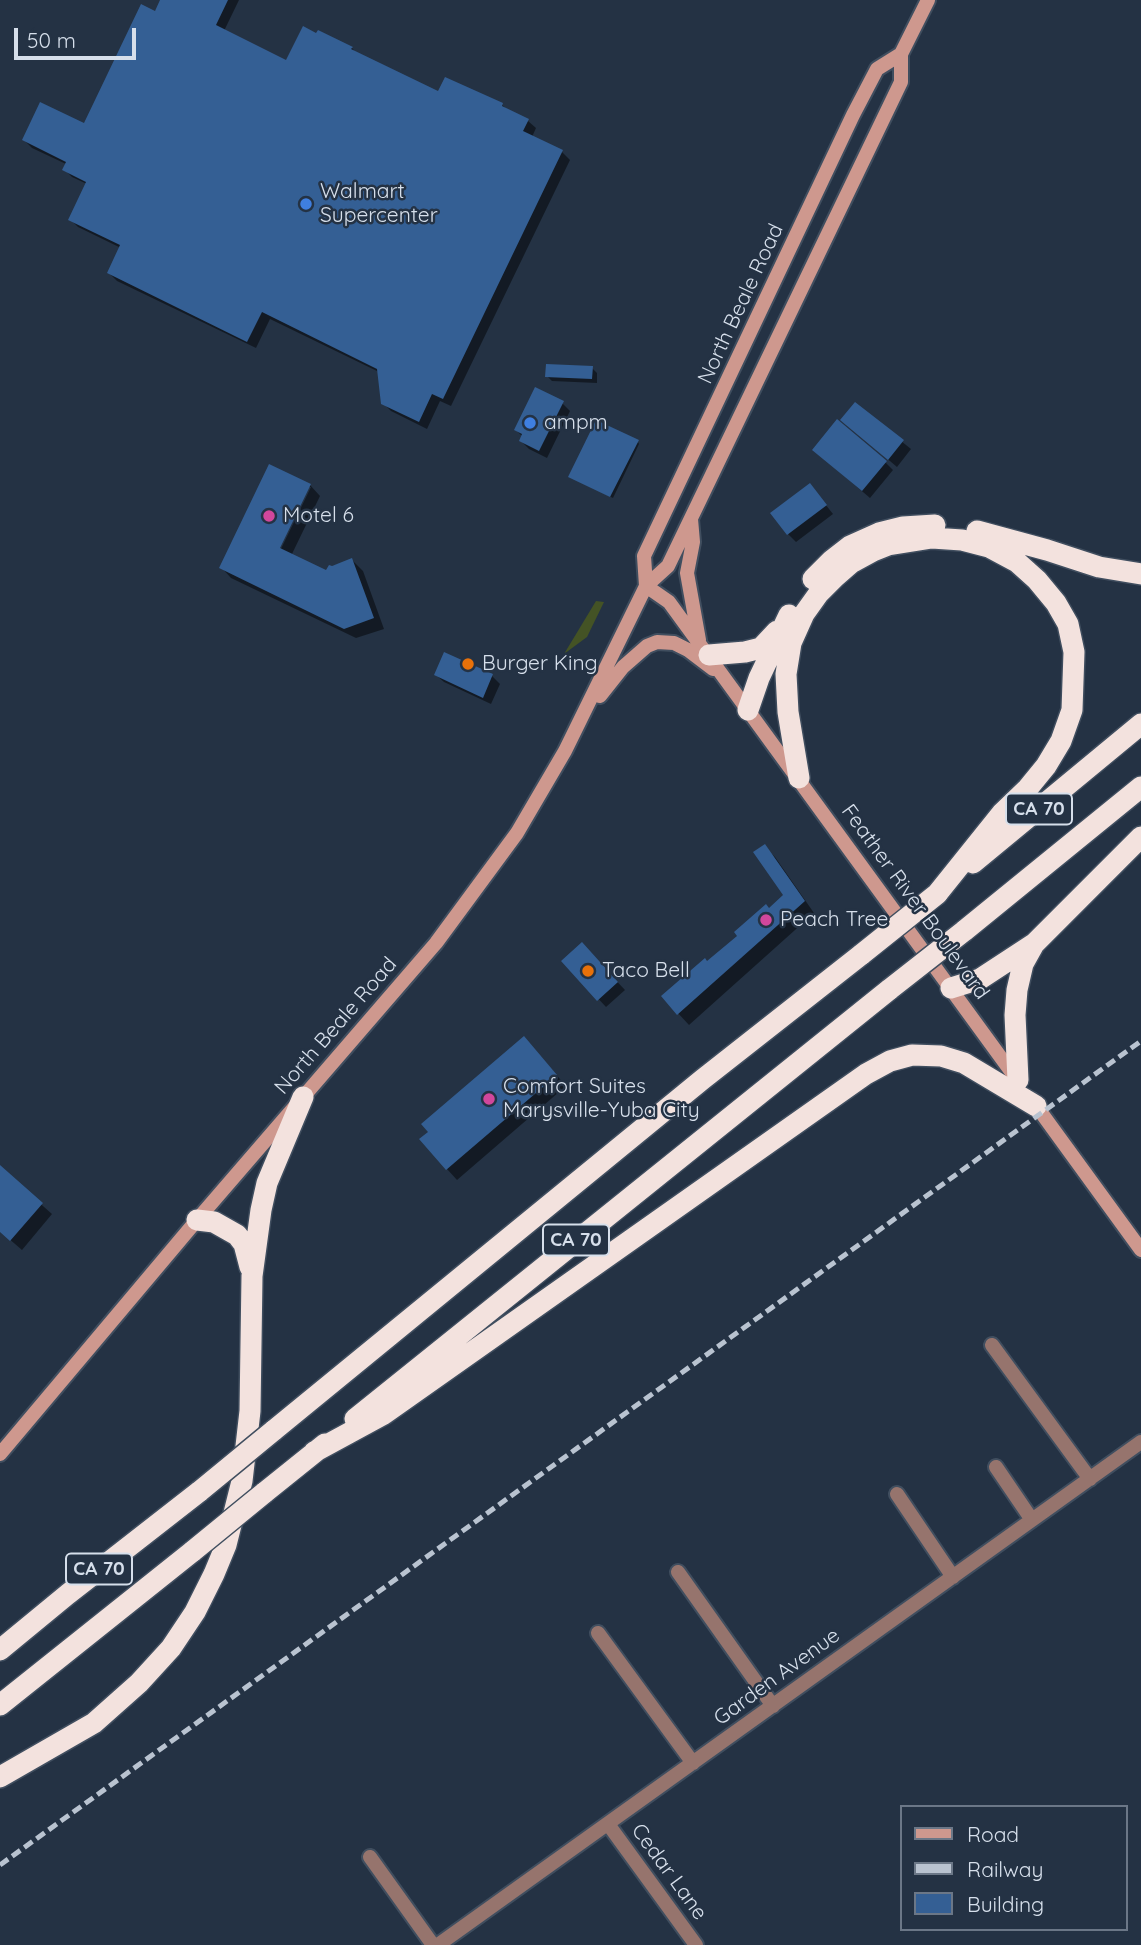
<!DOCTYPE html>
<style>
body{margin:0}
#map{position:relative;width:1141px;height:1945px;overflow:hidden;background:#243244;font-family:Quicksand,sans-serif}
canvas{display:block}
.legend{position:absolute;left:900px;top:1805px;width:228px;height:126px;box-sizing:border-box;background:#243244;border:2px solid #6b7787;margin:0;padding:9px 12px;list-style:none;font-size:21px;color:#d6dfeb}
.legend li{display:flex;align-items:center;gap:14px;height:35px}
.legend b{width:35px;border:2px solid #6b7787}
.scale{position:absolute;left:14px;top:28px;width:122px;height:32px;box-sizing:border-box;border:4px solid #d6dfeb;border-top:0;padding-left:9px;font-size:21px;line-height:24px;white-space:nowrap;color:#d6dfeb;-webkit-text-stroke:5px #243244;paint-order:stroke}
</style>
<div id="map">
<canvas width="1141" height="1945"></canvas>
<ul class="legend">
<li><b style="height:9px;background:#ce988e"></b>Road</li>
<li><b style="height:9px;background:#b9c3d0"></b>Railway</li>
<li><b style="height:19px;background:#345f94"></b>Building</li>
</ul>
<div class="scale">50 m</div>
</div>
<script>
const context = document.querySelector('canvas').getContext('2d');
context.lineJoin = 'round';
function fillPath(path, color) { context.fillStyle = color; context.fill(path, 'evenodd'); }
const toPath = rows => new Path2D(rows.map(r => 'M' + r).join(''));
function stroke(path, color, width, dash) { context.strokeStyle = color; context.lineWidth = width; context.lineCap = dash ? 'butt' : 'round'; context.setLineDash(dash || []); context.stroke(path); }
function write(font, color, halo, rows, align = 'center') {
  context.font = font + ' Quicksand,sans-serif'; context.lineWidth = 5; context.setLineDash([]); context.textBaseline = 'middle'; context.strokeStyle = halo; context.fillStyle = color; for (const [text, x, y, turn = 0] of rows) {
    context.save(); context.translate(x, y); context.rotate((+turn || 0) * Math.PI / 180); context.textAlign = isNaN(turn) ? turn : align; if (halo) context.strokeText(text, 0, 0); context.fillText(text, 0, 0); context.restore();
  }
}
const green = toPath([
 [596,601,604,602,587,637,564,654]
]);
const shadow = toPath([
 [162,0,239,0,224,31,287,62,352,48,357,54,439,94,502,105,509,111,528,121,536,128,532,137,562,152,570,160,451,406,440,401,427,429,391,411,383,403,379,372,270,319,256,348,117,281,109,273,121,248,78,227,70,219,87,184,72,177,64,169,66,164,32,148,24,140,85,125],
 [592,368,597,373,597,383,552,381,547,376],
 [562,403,570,411,547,458,529,449,521,441,523,437,516,430],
 [855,404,911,449,897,467,850,427],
 [638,442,639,444,613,498,572,478],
 [822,457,886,463,893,470,870,498],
 [270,466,310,485,320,496,291,556,327,573,329,567,352,560,363,571,384,629,356,638,231,578,221,567],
 [307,487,311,487,277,557,274,555],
 [810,485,833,514,796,542,788,534],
 [445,654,492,676,500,684,491,704,444,682,436,675],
 [764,846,775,857,814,913,689,1025,663,997,708,963,786,895],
 [589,952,625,990,606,1007,563,961],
 [534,1049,566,1086,457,1180,447,1169],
 [0,1168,52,1214,22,1250,0,1231]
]);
const building = toPath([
 [160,0,228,0,216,25,286,60,303,26,316,33,318,30,353,47,351,49,438,91,445,77,503,103,502,106,529,119,523,131,563,150,443,399,432,394,419,422,381,404,377,369,262,312,247,342,107,273,120,245,68,220,86,182,62,170,66,162,22,140,40,102,84,123,141,4,155,11],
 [546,364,593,366,592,379,545,377],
 [535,387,564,401,539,451,519,441,522,434,514,430],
 [855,402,904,440,888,460,840,420],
 [837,419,887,461,862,491,812,450],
 [596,420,639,440,610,497,568,477],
 [269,464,311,484,280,548,326,570,329,565,332,566,352,558,374,618,344,629,219,568],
 [810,483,827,505,787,535,770,513],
 [444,652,493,674,483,698,434,675],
 [765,844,805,901,677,1015,661,996,705,958,707,961,737,936,734,932,766,904,769,908,783,895,753,852],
 [582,942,618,982,597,1001,561,961],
 [524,1036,557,1075,446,1170,419,1139,428,1132,421,1124],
 [0,1165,43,1203,10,1241,0,1232]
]);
const street = toPath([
 [992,1345,1090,1479],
 [996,1467,1032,1520],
 [897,1494,953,1577],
 [678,1572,773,1706],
 [598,1633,693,1763],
 [608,1824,696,1945],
 [370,1857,433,1945],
 [438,1945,1141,1442]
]);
const secondary = toPath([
 [691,519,693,542,687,573,699,640],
 [646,586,669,602,1018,1081],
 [646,586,644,556,853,115,877,69,901,54],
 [600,696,623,667,647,646,657,642,674,643,688,650,713,669],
 [1032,1100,1141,1250],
 [0,1454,197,1220,436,943,517,833,565,751,646,586,668,566,901,82,901,54,928,0]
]);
const highway = toPath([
 [977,531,1047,550,1099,567,1141,574],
 [813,579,832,560,850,546,879,533,903,527,935,525],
 [709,655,745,652,761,648,777,631],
 [748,710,759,678,789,615],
 [799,778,788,712,786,674,791,643,804,614,819,593,835,577,851,563,873,551,888,545,932,538,962,540,989,547,1017,562,1037,580,1056,603,1068,624,1074,652,1072,710,1061,741,1046,766,1028,788,1002,813,937,894],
 [973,863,1141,724],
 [964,931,1141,787],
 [951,988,980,979,1035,943,1141,837],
 [1018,1080,1015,1015,1017,990,1023,964,1033,946],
 [197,1220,214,1222,237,1235,244,1244,250,1267],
 [355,1419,890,989],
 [273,1431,703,1079,862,954],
 [314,1452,384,1414,866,1074,890,1061,912,1055,941,1056,964,1063,1036,1106],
 [264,1493,325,1444],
 [0,1650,68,1594,200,1491],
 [0,1705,193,1551],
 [0,1777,94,1723,139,1683,171,1648,195,1612,214,1574,226,1545,242,1481,250,1411,252,1276,261,1210,267,1183,303,1097]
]);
const rail = toPath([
 [0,1865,1141,1041]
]);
const highwayBridge = toPath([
 [862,954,937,894],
 [890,989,964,931],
 [200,1491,273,1431],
 [193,1551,264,1493]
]);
const markers = [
 [306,204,7,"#3f7fe0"],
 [530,423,7,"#3f7fe0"],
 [269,516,7,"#d1479c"],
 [468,664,7,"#e8710a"],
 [766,920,7,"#d1479c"],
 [588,971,7,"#e8710a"],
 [489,1099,7,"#d1479c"]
];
const shields = [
 [1039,809,66],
 [576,1240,66],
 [99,1569,66]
];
const shieldNames = [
 ["CA 70",1039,809],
 ["CA 70",576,1240],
 ["CA 70",99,1569]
];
const poiNames = [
 ["Walmart",320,192],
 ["Supercenter",320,216],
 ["ampm",544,423],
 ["Motel 6",283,516],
 ["Burger King",482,664],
 ["Peach Tree",780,920],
 ["Taco Bell",602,971],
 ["Comfort Suites",503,1087],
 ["Marysville-Yuba City",503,1111]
];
const streetNames = [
 ["North Beale Road",741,304,-65],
 ["Feather River Boulevard",915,902,54],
 ["North Beale Road",336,1026,-49],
 ["Garden Avenue",777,1677,-36],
 ["Cedar Lane",669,1872,54]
];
fillPath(green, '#445325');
fillPath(shadow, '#0007');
fillPath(building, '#345f94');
stroke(street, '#404e5f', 18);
stroke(secondary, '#404e5f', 18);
stroke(highway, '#404e5f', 24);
stroke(street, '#96746d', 14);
stroke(secondary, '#ce988e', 14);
stroke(highway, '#f3e2de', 21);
stroke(rail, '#b9c3d0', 5, [10, 5]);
stroke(highwayBridge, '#404e5f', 24, []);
stroke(highwayBridge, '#f3e2de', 21);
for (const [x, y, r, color] of markers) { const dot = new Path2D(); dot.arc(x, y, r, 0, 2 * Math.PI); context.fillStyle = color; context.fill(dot); stroke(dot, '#243244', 2.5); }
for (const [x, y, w] of shields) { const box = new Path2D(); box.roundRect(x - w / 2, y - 15.5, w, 31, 5); context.fillStyle = '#243244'; context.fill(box); stroke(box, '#d6dfeb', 2); }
write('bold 19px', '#d6dfeb', null, shieldNames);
write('21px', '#d6dfeb', '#243244', poiNames, 'left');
write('21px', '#d6dfeb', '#243244', streetNames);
</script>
